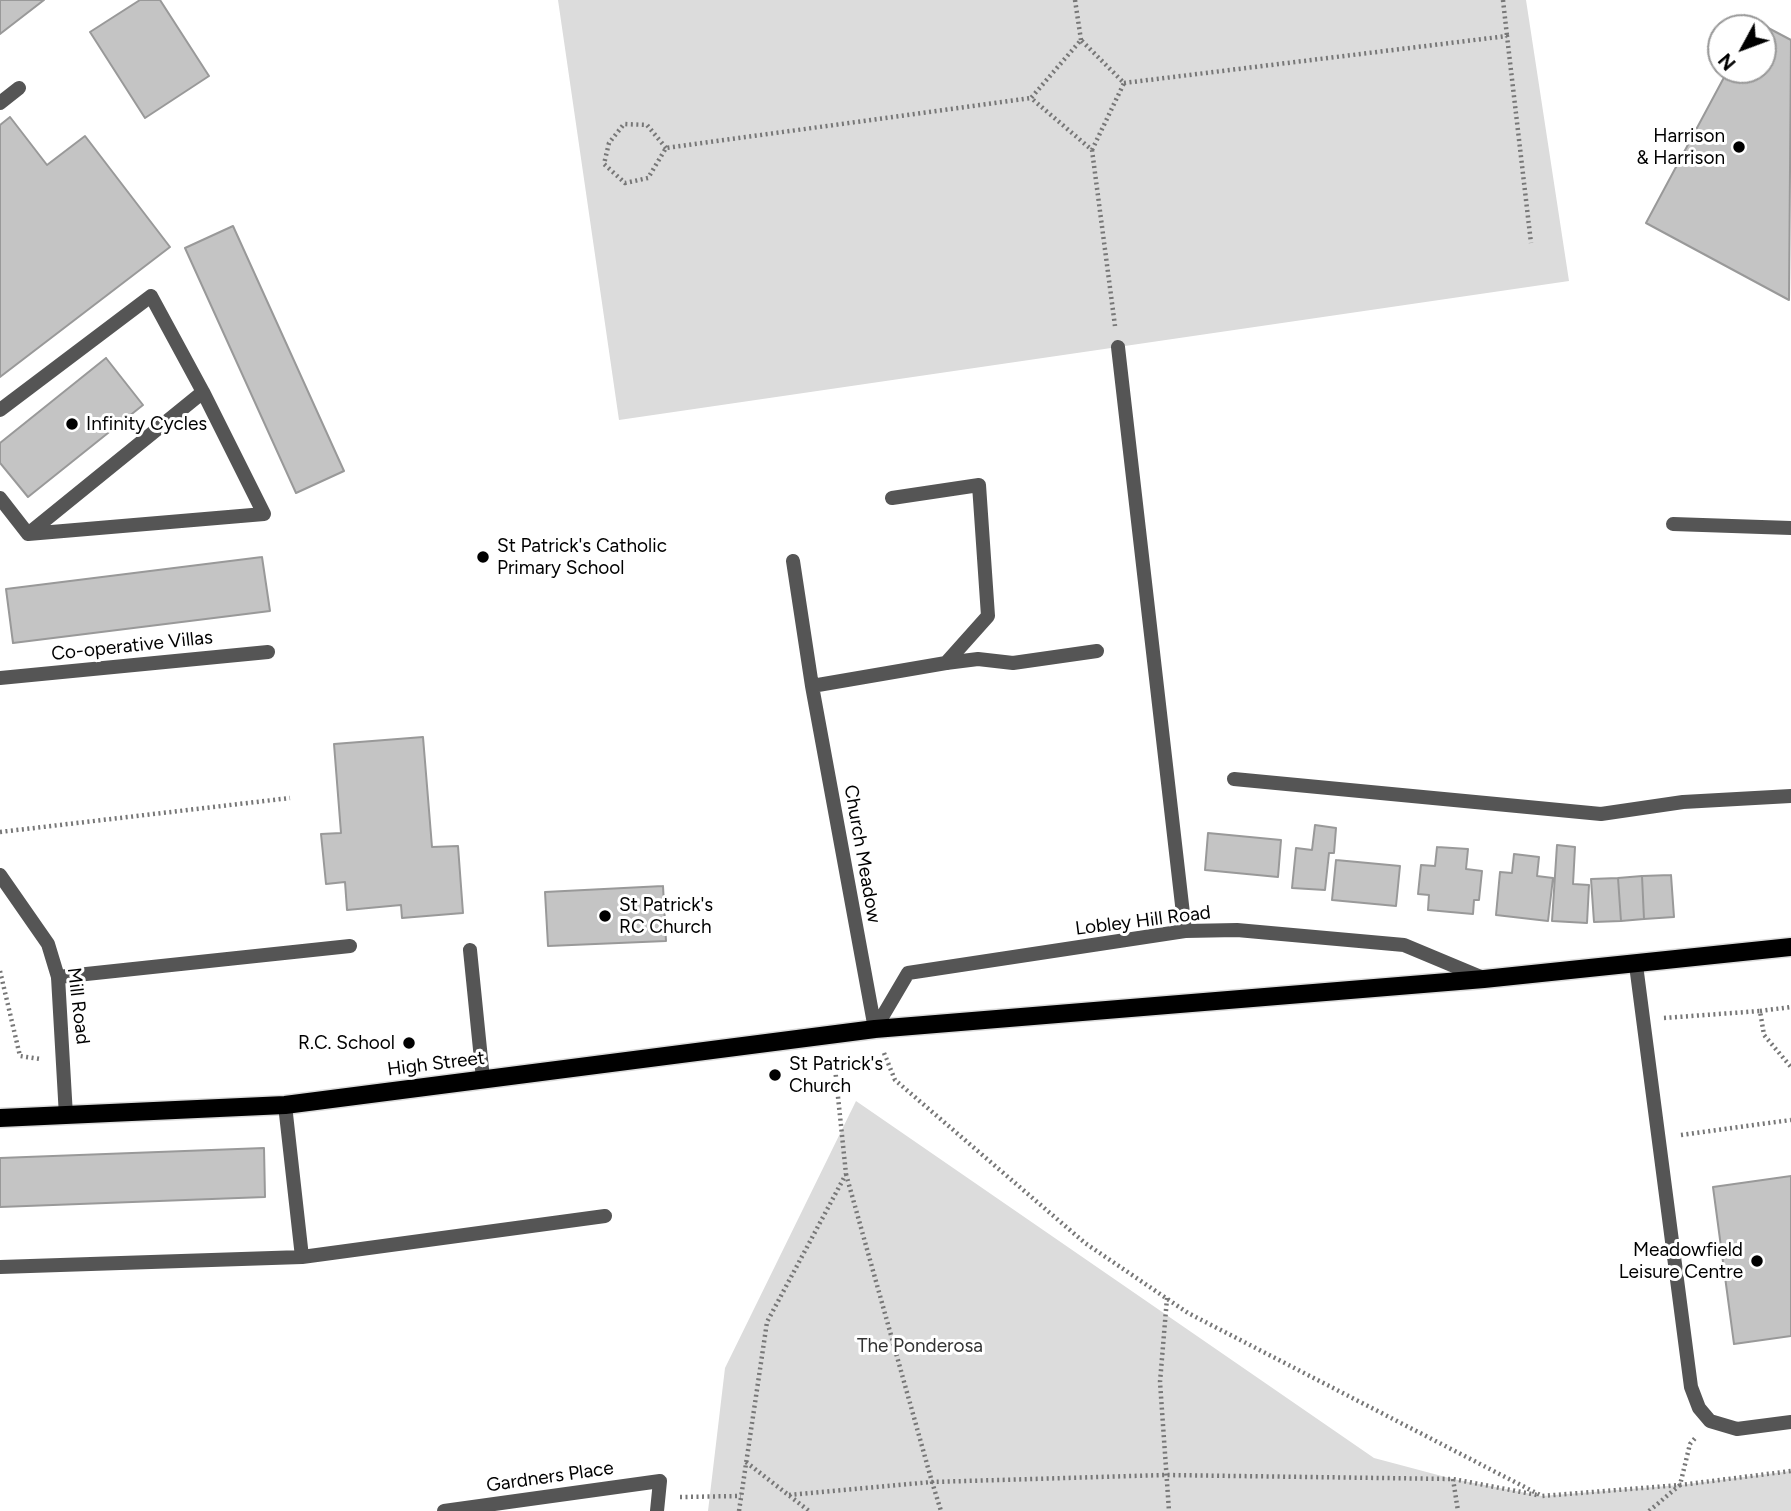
<!DOCTYPE html>
<style>
body{margin:0}
#map{position:relative;width:1791px;height:1511px;overflow:hidden;background:#fff;font-family:Figtree,sans-serif}
canvas{display:block}
.north{position:absolute;left:1707px;top:14px;width:70px;height:70px;box-sizing:border-box;background:#fff;border:2px solid #999;border-radius:50%;rotate:229deg;font-size:19px;font-weight:700;line-height:28px;text-align:center;color:#000}
.north::after{content:'';display:block;margin:auto;width:24px;height:32px;background:#000;clip-path:polygon(50% 0,100% 100%,50% 72%,0 100%)}
</style>
<div id="map">
<canvas width="1791" height="1511"></canvas>
<div class="north">N</div>
</div>
<script>
const context = document.querySelector('canvas').getContext('2d');
context.lineJoin = 'round';
function fillPath(path, color) { context.fillStyle = color; context.fill(path, 'evenodd'); }
const toPath = rows => new Path2D(rows.map(r => 'M' + r).join(''));
function stroke(path, color, width, dash) { context.strokeStyle = color; context.lineWidth = width; context.lineCap = dash ? 'butt' : 'round'; context.setLineDash(dash || []); context.stroke(path); }
function write(font, color, halo, rows, align = 'center') {
  context.font = font + ' Figtree,sans-serif'; context.lineWidth = 6; context.setLineDash([]); context.textBaseline = 'middle'; context.strokeStyle = halo; context.fillStyle = color; for (const [text, x, y, turn = 0] of rows) {
    context.save(); context.translate(x, y); context.rotate((+turn || 0) * Math.PI / 180); context.textAlign = isNaN(turn) ? turn : align; if (halo) context.strokeText(text, 0, 0); context.fillText(text, 0, 0); context.restore();
  }
}
const green = toPath([
 [558,0,1526,0,1569,281,619,420],
 [856,1101,1374,1458,1453,1479,1542,1496,1680,1485,1791,1471,1791,1511,708,1511,725,1368]
]);
const building = toPath([
 [0,0,44,0,0,34,0,0],
 [140,0,160,0,209,76,145,118,90,32,140,0],
 [1755,21,1791,40,1789,300,1646,223,1728,70,1763,70,1763,28,1751,28,1755,21],
 [10,117,47,165,85,136,170,247,0,377,0,125,10,117],
 [233,226,344,471,296,493,185,248,233,226],
 [106,358,143,405,28,497,0,463,0,443,106,358],
 [262,557,270,611,13,643,6,589,262,557],
 [423,737,432,847,458,846,463,913,402,918,401,905,347,910,345,882,326,884,321,834,341,833,334,744,423,737],
 [1315,825,1336,828,1334,853,1329,853,1325,890,1292,888,1296,848,1312,850,1315,825],
 [1208,833,1281,840,1278,877,1205,870,1208,833],
 [1557,845,1575,847,1573,884,1589,885,1587,923,1552,921,1557,845],
 [1437,847,1468,849,1466,869,1482,871,1479,900,1474,900,1473,914,1428,910,1429,895,1418,894,1421,865,1435,866,1437,847],
 [1514,854,1539,857,1537,876,1553,878,1548,921,1496,915,1500,872,1512,873,1514,854],
 [1336,860,1400,866,1396,906,1332,900,1336,860],
 [1671,875,1674,917,1644,919,1642,876,1671,875],
 [1642,876,1644,919,1621,921,1618,878,1642,876],
 [1618,878,1621,921,1594,922,1591,879,1618,878],
 [663,886,666,941,548,946,545,892,663,886],
 [264,1148,265,1197,0,1207,0,1158,264,1148],
 [1791,1176,1791,1336,1734,1344,1713,1187,1791,1176]
]);
const path = toPath([
 [1075,0,1081,40],
 [1503,0,1507,36],
 [1124,83,1507,36,1531,243],
 [666,148,647,125,624,124,609,143,604,164,625,183,648,178,666,148,1031,98],
 [1092,150,1124,83,1081,40,1031,98,1092,150,1115,326],
 [0,832,290,798],
 [0,971,20,1056,40,1059],
 [1760,1011,1791,1007],
 [1664,1018,1760,1011,1764,1035,1791,1067],
 [884,1053,895,1080,1085,1243,1188,1313,1542,1496,1680,1485,1791,1471],
 [1681,1135,1791,1120],
 [846,1174,932,1482,1165,1475,1453,1479,1537,1495],
 [1167,1298,1160,1382,1169,1511],
 [746,1462,809,1511],
 [1453,1479,1458,1511],
 [789,1495,932,1482,941,1511],
 [680,1497,741,1496],
 [739,1511,767,1322,846,1174,834,1058],
 [1649,1511,1680,1485,1690,1444,1696,1437]
]);
const lane = toPath([
 [0,103,19,88],
 [1118,347,1185,931],
 [0,410,151,296,203,392,28,534,0,498],
 [1673,524,1791,528],
 [28,534,264,514,203,392],
 [946,663,978,659,1013,663,1097,651],
 [1234,779,1601,814,1683,802,1791,796],
 [470,950,483,1079],
 [1636,965,1691,1387,1699,1408,1710,1421,1737,1429,1791,1422],
 [58,977,350,946],
 [285,1105,302,1257],
 [0,1267,302,1257,605,1216]
]);
const street = toPath([
 [793,561,812,686,875,1029],
 [0,678,268,652],
 [812,686,946,663,988,616,979,485,892,498],
 [0,875,48,944,58,977,66,1116],
 [875,1029,908,973,1185,931,1237,930,1404,945,1483,978],
 [444,1511,660,1481,657,1511]
]);
const primary = toPath([
 [0,1118,285,1105,875,1029,1484,979,1791,947]
]);
const markers = [
 [1739,147,7,"#000"],
 [72,424,7,"#000"],
 [483,557,7,"#000"],
 [605,916,7,"#000"],
 [409,1043,7,"#000"],
 [775,1075,7,"#000"],
 [1757,1261,7,"#000"]
];
const poiNames = [
 ["Harrison",1725,136,"right"],
 ["& Harrison",1725,158,"right"],
 ["Infinity Cycles",86,424],
 ["St Patrick's Catholic",497,546],
 ["Primary School",497,568],
 ["St Patrick's",619,905],
 ["RC Church",619,927],
 ["R.C. School",395,1043,"right"],
 ["St Patrick's",789,1064],
 ["Church",789,1086],
 ["Meadowfield",1743,1250,"right"],
 ["Leisure Centre",1743,1272,"right"]
];
const streetNames = [
 ["Co-operative Villas",132,646,-6],
 ["Church Meadow",862,854,80],
 ["Lobley Hill Road",1143,921,-7],
 ["Mill Road",78,1006,83],
 ["High Street",436,1064,-7],
 ["Gardners Place",550,1477,-8]
];
const parkNames = [
 ["The Ponderosa",920,1346]
];
fillPath(green, '#dcdcdc');
fillPath(building, '#c4c4c4');
stroke(building, '#999', 2);
stroke(primary, '#dbdbdb', 21);
stroke(path, '#777', 4.5, [2, 3.5]);
stroke(lane, '#555', 14);
stroke(street, '#555', 14);
stroke(primary, '#000', 18);
for (const [x, y, r, color] of markers) { const dot = new Path2D(); dot.arc(x, y, r, 0, 2 * Math.PI); context.fillStyle = color; context.fill(dot); stroke(dot, '#fff', 2.5); }
write('19px', '#000', '#fff', poiNames, 'left');
write('19px', '#000', '#fff', streetNames);
write('19px', '#333', '#fff', parkNames);
</script>
